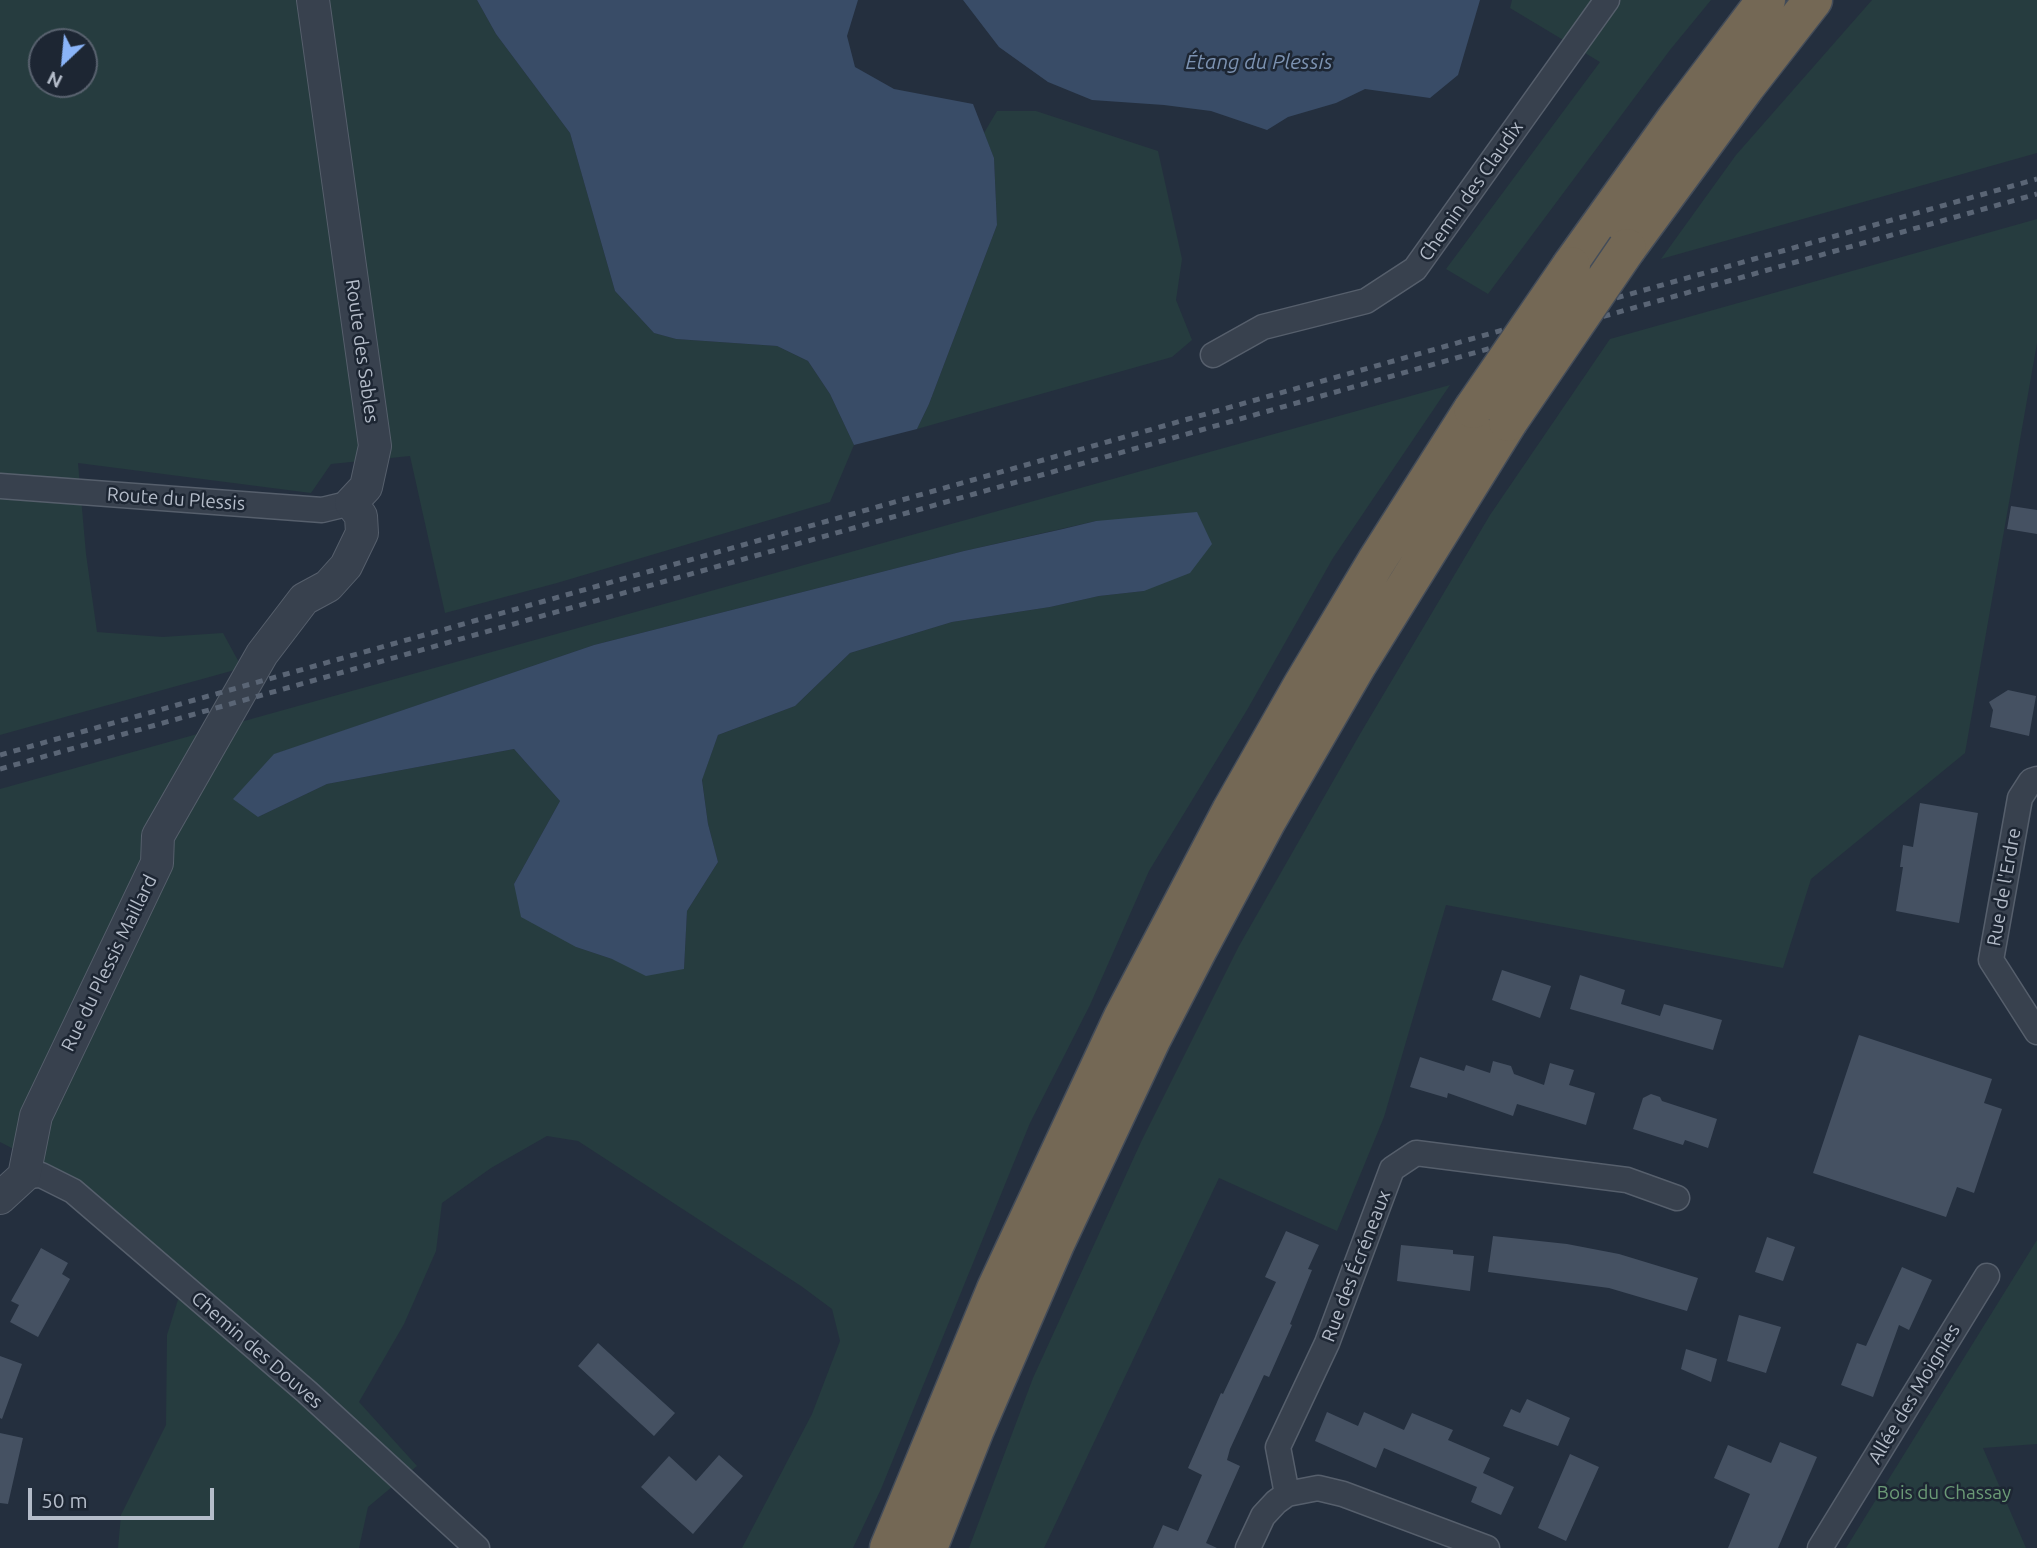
<!DOCTYPE html>
<meta charset="utf-8">
<style>
body{margin:0}
#map{position:relative;width:2037px;height:1548px;overflow:hidden;background:#242f3e;font-family:Ubuntu,sans-serif}
canvas{display:block}
.north{position:absolute;left:28px;top:28px;width:70px;height:70px;box-sizing:border-box;background:#1d2633;border:2px solid #59626f;border-radius:50%;rotate:206deg;font-size:19px;font-weight:700;line-height:28px;text-align:center;color:#b4bcc9}
.north::after{content:'';display:block;margin:auto;width:24px;height:32px;background:#8ab4f8;clip-path:polygon(50% 0,100% 100%,50% 72%,0 100%)}
.scale{position:absolute;left:28px;top:1488px;width:186px;height:32px;box-sizing:border-box;border:4px solid #b4bcc9;border-top:0;padding-left:9px;font-size:21px;line-height:24px;white-space:nowrap;color:#b4bcc9;-webkit-text-stroke:5px #1d2633;paint-order:stroke}
</style>
<div id="map">
<canvas width="2037" height="1548"></canvas>
<div class="north">N</div>
<div class="scale">50 m</div>
</div>
<script>
const context = document.querySelector('canvas').getContext('2d');
context.lineJoin = 'round';
function fillPath(path, color) { context.fillStyle = color; context.fill(path, 'evenodd'); }
const toPath = rows => new Path2D(rows.map(r => 'M' + r).join(''));
function stroke(path, color, width, dash) { context.strokeStyle = color; context.lineWidth = width; context.lineCap = dash ? 'butt' : 'round'; context.setLineDash(dash || []); context.stroke(path); }
function write(font, color, halo, rows, align = 'center') {
  context.font = font + ' Ubuntu,sans-serif'; context.lineWidth = 5; context.setLineDash([]); context.textBaseline = 'middle'; context.strokeStyle = halo; context.fillStyle = color; for (const [text, x, y, turn = 0] of rows) {
    context.save(); context.translate(x, y); context.rotate((+turn || 0) * Math.PI / 180); context.textAlign = isNaN(turn) ? turn : align; if (halo) context.strokeText(text, 0, 0); context.fillText(text, 0, 0); context.restore();
  }
}
const green = toPath([
 [0,0,477,0,496,34,570,133,615,291,654,333,676,339,777,346,808,361,830,394,854,445,830,502,557,583,445,613,410,456,331,464,311,493,78,463,86,554,97,632,163,637,223,633,242,668,0,735],
 [42,42,84,42,84,84,42,84],
 [1512,0,1711,0,1670,50,1488,294,1446,269,1600,62,1510,8],
 [1872,0,2037,0,2037,153,1661,259,1736,155],
 [997,111,1036,111,1158,151,1182,259,1176,300,1192,340,1172,357,917,429,929,404,997,225,994,158,984,133],
 [2037,219,2037,343,1965,753,1811,879,1783,968,1446,905,1384,1117,1337,1231,1219,1178,1044,1548,969,1548,1033,1378,1141,1142,1239,946,1360,734,1490,515,1610,339],
 [1450,385,1333,558,1247,710,1149,871,1090,1005,1030,1123,881,1489,853,1548,742,1548,812,1414,840,1341,832,1309,801,1286,578,1141,547,1136,491,1168,442,1203,436,1251,404,1324,359,1402,417,1466,368,1507,359,1548,118,1548,121,1515,166,1425,167,1335,186,1274,70,1178,0,1142,0,789],
 [1096,521,1144,591,1099,596,1050,607,952,622,850,653,795,706,718,735,702,779,708,824,718,862,687,911,684,969,612,959,576,947,514,884,560,801,514,749,327,784,258,817,275,754,594,645,964,551],
 [2037,1240,2037,1444,1983,1448,2026,1548,1846,1548]
]);
const water = toPath([
 [477,0,858,0,847,36,855,67,894,89,973,104,994,158,997,225,929,404,917,429,854,445,830,394,808,361,777,346,676,339,654,333,615,291,570,133,496,34],
 [963,0,1480,0,1458,75,1430,98,1365,89,1336,103,1288,117,1267,130,1211,111,1164,105,1092,100,1048,82,999,47],
 [1197,512,1212,544,1190,573,1144,591,1099,596,1050,607,952,622,850,653,795,706,718,735,702,780,708,824,718,862,687,911,684,969,646,976,612,959,576,947,521,917,514,884,560,801,514,749,327,784,258,817,233,799,274,754,594,645,964,551,1063,529,1096,521]
]);
const building = toPath([
 [2011,506,2037,510,2037,534,2007,529],
 [2008,690,2036,696,2029,736,1990,727,1993,710,1989,702],
 [1920,803,1978,813,1959,923,1896,911,1903,867,1900,867,1903,845,1913,847],
 [1502,970,1551,986,1540,1018,1492,1000],
 [1580,975,1625,990,1621,1004,1660,1016,1664,1004,1722,1020,1713,1050,1570,1009],
 [1859,1035,1992,1079,1984,1103,2002,1109,1974,1193,1957,1187,1946,1217,1813,1173],
 [1420,1057,1464,1071,1466,1065,1490,1073,1493,1061,1511,1066,1514,1074,1544,1085,1550,1063,1574,1070,1569,1085,1595,1093,1586,1125,1517,1104,1513,1116,1448,1093,1447,1098,1410,1087],
 [1651,1094,1660,1097,1662,1101,1717,1119,1708,1148,1685,1140,1683,1145,1633,1129,1643,1098],
 [1286,1231,1319,1245,1308,1269,1312,1270,1290,1324,1292,1325,1269,1377,1264,1375,1230,1449,1227,1460,1240,1466,1206,1543,1217,1548,1153,1548,1163,1525,1178,1531,1202,1475,1188,1468,1221,1393,1223,1394,1276,1282,1265,1277],
 [1493,1236,1567,1244,1619,1254,1698,1278,1687,1311,1609,1288,1488,1272],
 [1767,1237,1795,1247,1783,1281,1755,1272],
 [1401,1245,1453,1250,1453,1254,1474,1256,1470,1291,1397,1281],
 [41,1248,68,1263,62,1274,70,1279,38,1337,10,1322,19,1305,11,1301],
 [1902,1267,1932,1280,1909,1330,1899,1325,1873,1397,1841,1385,1857,1343,1866,1346],
 [1739,1315,1781,1327,1766,1373,1727,1361],
 [598,1343,675,1413,654,1436,578,1366],
 [1686,1349,1717,1359,1711,1382,1681,1369],
 [0,1356,22,1364,2,1419,0,1418],
 [1527,1399,1570,1418,1558,1446,1503,1426,1511,1409,1520,1413],
 [1327,1412,1358,1426,1364,1412,1404,1430,1412,1413,1453,1430,1448,1440,1490,1458,1483,1473,1514,1487,1501,1515,1471,1502,1477,1487,1384,1448,1376,1468,1315,1441],
 [0,1433,23,1438,8,1504,0,1503],
 [1780,1442,1817,1457,1778,1548,1728,1548,1750,1494,1714,1478,1728,1445,1771,1463],
 [1570,1454,1599,1467,1566,1541,1538,1528],
 [719,1455,743,1476,693,1534,641,1487,669,1456,696,1481]
]);
const minor = toPath([
 [1213,355,1263,327,1366,301,1415,269,1607,0],
 [0,486,322,510,351,503],
 [2037,779,2031,781,2020,798,1991,960,2037,1032],
 [24,1176,41,1175,73,1191,307,1392,477,1548],
 [1287,1494,1278,1447,1327,1343,1392,1169,1416,1153,1627,1180,1677,1198],
 [1248,1548,1263,1516,1276,1502,1287,1494,1318,1488,1343,1494,1487,1548],
 [1820,1548,1987,1276]
]);
const tertiary = toPath([
 [0,1198,24,1176,36,1116,157,863,158,836,262,654,304,599,328,586,346,566,362,533,361,516,351,503,366,487,375,446,313,0]
]);
const motorway = toPath([
 [1627,248,1746,86,1813,0],
 [1571,266,1676,119,1766,0],
 [889,1548,996,1289,1123,1017,1231,811,1302,686,1376,562,1473,409],
 [928,1548,975,1429,1055,1244,1152,1038,1198,949,1266,822,1357,665,1508,422]
]);
const rail = toPath([
 [0,755,2037,179],
 [0,769,2037,194]
]);
const motorwayBridge = toPath([
 [1473,409,1571,266],
 [1508,422,1627,248]
]);
const streetNames = [
 ["Chemin des Claudix",1471,191,-55],
 ["Route des Sables",362,351,82],
 ["Route du Plessis",176,499,4],
 ["Rue de l'Erdre",2004,887,-80],
 ["Rue du Plessis Maillard",109,963,-64],
 ["Rue des Écréneaux",1356,1266,-69],
 ["Chemin des Douves",257,1350,41],
 ["Allée des Moignies",1914,1394,-59]
];
const parkNames = [
 ["Bois du Chassay",1944,1493]
];
const waterNames = [
 ["Étang du Plessis",1259,62]
];
fillPath(green, '#263c3f');
fillPath(water, '#394c67');
fillPath(building, '#455162');
stroke(minor, '#565f6c', 27);
stroke(tertiary, '#565f6c', 34);
stroke(motorway, '#434c59', 41);
stroke(minor, '#38414e', 24);
stroke(tertiary, '#38414e', 32);
stroke(motorway, '#746855', 38);
stroke(rail, '#5a6575', 5, [7, 7]);
stroke(motorwayBridge, '#434c59', 41, []);
stroke(motorwayBridge, '#746855', 38);
write('19px', '#b4bcc9', '#1d2633', streetNames);
write('19px', '#6b9a76', '#1d2633', parkNames);
write('italic 21px', '#7c92b1', '#1d2633', waterNames);
</script>
